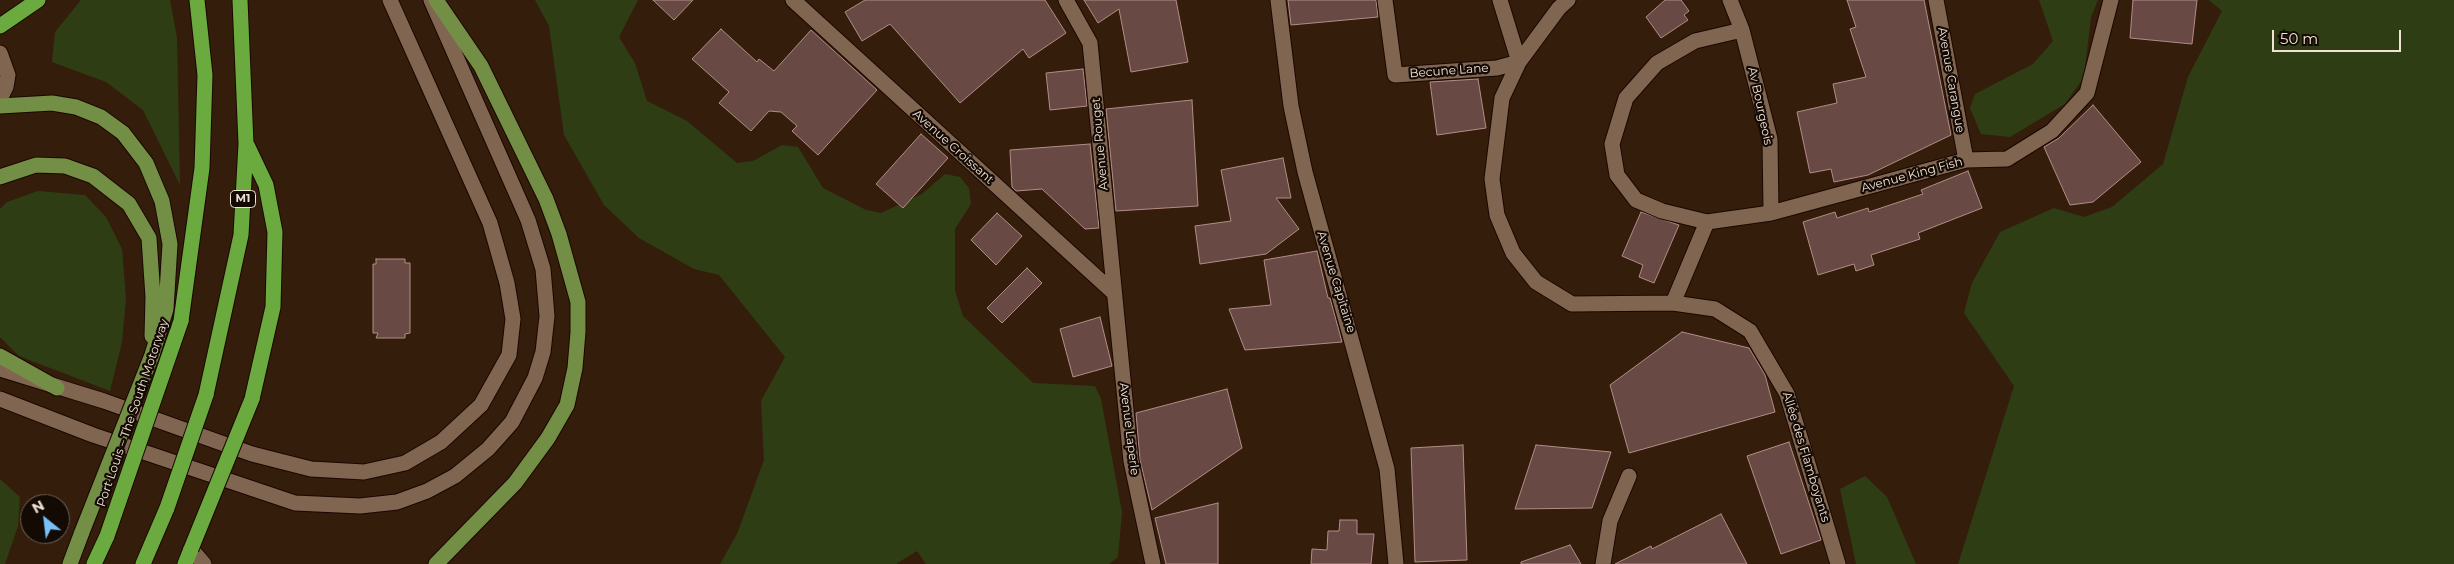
<!DOCTYPE html>
<meta charset="utf-8">
<style>
body{margin:0}
#map{position:relative;width:2454px;height:564px;overflow:hidden;background:#341e0b;font-family:Montserrat,sans-serif}
canvas{display:block}
.north{position:absolute;left:20px;top:494px;width:50px;height:50px;box-sizing:border-box;background:#140a04;border:1px solid #6c6058;border-radius:50%;rotate:331deg;font-size:14px;font-weight:700;line-height:20px;text-align:center;color:#f1e2d6}
.north::after{content:'';display:block;margin:auto;width:18px;height:22px;background:#79bff8;clip-path:polygon(50% 0,100% 100%,50% 72%,0 100%)}
.scale{position:absolute;left:2272px;top:30px;width:129px;height:22px;box-sizing:border-box;border:2px solid #f1e2d6;border-top:0;padding-left:6px;font-size:15px;line-height:18px;white-space:nowrap;color:#f1e2d6;-webkit-text-stroke:4px #140a04;paint-order:stroke}
</style>
<div id="map">
<canvas width="2454" height="564"></canvas>
<div class="north">N</div>
<div class="scale">50 m</div>
</div>
<script>
const context = document.querySelector('canvas').getContext('2d');
context.lineJoin = 'round';
function fillPath(path, color) { context.fillStyle = color; context.fill(path, 'evenodd'); }
const toPath = rows => new Path2D(rows.map(r => 'M' + r).join(''));
function stroke(path, color, width, dash) { context.strokeStyle = color; context.lineWidth = width; context.lineCap = dash ? 'butt' : 'round'; context.setLineDash(dash || []); context.stroke(path); }
function write(font, color, halo, rows, align = 'center') {
  context.font = font + ' Montserrat,sans-serif'; context.lineWidth = 4.5; context.setLineDash([]); context.textBaseline = 'middle'; context.strokeStyle = halo; context.fillStyle = color; for (const [text, x, y, turn = 0] of rows) {
    context.save(); context.translate(x, y); context.rotate((+turn || 0) * Math.PI / 180); context.textAlign = isNaN(turn) ? turn : align; if (halo) context.strokeText(text, 0, 0); context.fillText(text, 0, 0); context.restore();
  }
}
const green = toPath([
 [81,0,170,0,177,38,180,185,143,110,106,82,52,62,55,32],
 [535,0,638,0,619,37,635,63,647,101,687,121,737,163,753,161,782,145,798,147,823,188,866,210,881,213,922,194,945,174,960,177,969,188,971,204,955,229,955,291,963,316,1033,383,1095,386,1101,399,1122,512,1118,557,1109,564,926,564,917,551,896,564,720,564,737,534,764,460,761,401,785,357,719,275,694,269,639,238,604,205,564,135,549,26],
 [2039,0,2098,0,2091,17,2084,77,2065,104,2010,137,1981,134,1970,108,1975,94,2033,64,2053,41],
 [2209,0,2454,0,2454,564,1958,564,2014,386,1964,313,1972,283,2000,232,2054,208,2084,217,2112,207,2163,164,2188,77,2222,11],
 [38,191,85,195,106,217,122,249,126,298,122,342,110,391,19,356,0,337,0,209,7,202],
 [1865,476,1887,497,1916,564,1856,564,1840,489],
 [0,479,20,497,18,526,5,564,0,564]
]);
const building = toPath([
 [653,0,693,0,674,20,653,0],
 [865,0,1045,0,1066,33,1029,58,1023,49,960,103,890,24,862,41,845,12,865,0],
 [1084,0,1176,0,1188,62,1131,72,1119,9,1098,23,1084,0],
 [1288,0,1376,0,1378,17,1291,25,1288,0],
 [1665,0,1681,0,1689,11,1684,15,1688,20,1661,38,1646,17,1665,0],
 [1847,0,1924,0,1951,135,1868,175,1834,182,1831,169,1810,173,1797,112,1837,103,1833,84,1866,77,1850,29,1856,27,1847,0],
 [2133,0,2197,0,2192,44,2130,38,2133,0],
 [721,29,757,62,759,59,774,71,811,30,877,90,818,155,792,131,797,126,781,112,769,111,751,131,719,103,729,92,692,59,721,29],
 [1083,69,1087,106,1050,110,1046,73,1083,69],
 [1478,79,1486,128,1437,135,1430,82,1478,79],
 [1192,100,1198,206,1116,211,1106,109,1192,100],
 [2093,105,2141,162,2093,202,2070,205,2044,147,2059,138,2093,105],
 [921,134,948,158,903,208,876,184,921,134],
 [1090,144,1099,228,1085,229,1042,189,1016,191,1012,187,1010,150,1090,144],
 [1283,158,1291,198,1276,198,1299,229,1266,254,1200,264,1195,226,1231,221,1221,170,1283,158],
 [1968,171,1982,208,1918,233,1920,239,1871,255,1874,265,1856,271,1854,264,1818,275,1803,222,1835,212,1837,218,1868,208,1869,212,1923,194,1921,190,1968,171],
 [1641,212,1679,225,1654,283,1639,277,1643,265,1622,256,1641,212],
 [997,213,1022,236,996,265,971,240,997,213],
 [1317,251,1328,298,1330,298,1342,342,1245,350,1229,309,1271,305,1264,260,1317,251],
 [376,259,405,259,405,263,410,263,410,333,405,334,405,338,376,338,378,333,373,333,373,264,376,264,376,259],
 [1027,268,1042,283,1002,323,987,308,1027,268],
 [1100,317,1112,366,1073,377,1060,329,1100,317],
 [1682,332,1749,348,1765,375,1775,412,1629,453,1610,385,1682,332],
 [1227,389,1242,448,1152,510,1140,460,1136,413,1227,389],
 [1789,442,1821,540,1781,554,1747,456,1789,442],
 [1463,445,1467,560,1415,562,1411,448,1463,445],
 [1536,445,1611,452,1592,508,1515,509,1536,445],
 [1218,503,1218,564,1166,564,1155,518,1218,503],
 [1721,514,1747,564,1615,564,1651,546,1652,549,1721,514],
 [1340,520,1357,520,1357,534,1374,534,1371,564,1311,564,1312,549,1327,550,1328,531,1339,531,1340,520],
 [1570,545,1581,564,1521,564,1521,562,1570,545]
]);
const minor = toPath([
 [793,0,1114,293],
 [1066,0,1090,43,1131,461,1153,564],
 [1278,0,1291,106,1305,172,1387,469,1396,564],
 [1385,0,1395,75,1497,68,1519,62,1500,0],
 [1568,0,1559,8,1519,62,1502,98,1492,179,1497,215,1513,253,1536,282,1572,304,1673,303,1715,309,1750,331,1787,394,1838,564],
 [1730,0,1742,30,1770,139,1771,213],
 [1936,0,1966,160],
 [0,53,8,75,6,87,0,99],
 [1707,222,1662,211,1636,200,1617,175,1612,144,1626,98,1657,63,1695,41,1742,30],
 [1673,303,1707,222,1771,213,1966,160,2007,159,2052,131,2087,93,2111,0],
 [0,369,104,401,252,454,311,469,364,472,405,463,441,442,481,405,509,355,513,319,507,283,490,223,390,0],
 [0,399,93,435,295,503,360,506,397,502,427,491,455,476,488,449,512,422,535,378,543,352,547,316,543,269,528,220,431,0],
 [191,549,204,564],
 [1603,564,1610,521,1629,476]
]);
const major = toPath([
 [436,0,481,66,546,199,559,234,578,302,578,332,575,368,567,405,548,438,515,483,436,564],
 [0,106,52,103,76,107,101,117,123,133,146,163,162,201,170,244,166,309,152,355],
 [0,177,36,165,65,166,93,176,129,204,149,238,153,297,152,336],
 [0,356,57,388],
 [70,564,82,532]
]);
const highway = toPath([
 [0,26,38,0],
 [247,145,266,185,275,232,273,307,252,399],
 [181,321,202,168,205,75,197,0],
 [206,395,241,235,246,144,240,0],
 [94,564,107,536],
 [143,564,167,508],
 [185,564,191,549]
]);
const majorBridge = toPath([
 [82,532,152,355]
]);
const highwayBridge = toPath([
 [167,508,206,395],
 [107,536,181,321],
 [191,549,252,399]
]);
const shields = [
 [243,199,25]
];
const shieldNames = [
 ["M1",243,199]
];
const streetNames = [
 ["Becune Lane",1449,71,-4],
 ["Avenue Carangue",1951,80,80],
 ["Av Bourgeois",1760,106,78],
 ["Avenue Rouget",1100,144,-95],
 ["Avenue Croissant",953,147,42],
 ["Avenue King Fish",1912,175,-15],
 ["Avenue Capitaine",1336,282,73],
 ["Port Louis – The South Motorway",133,413,-71],
 ["Avenue Laperle",1129,429,83],
 ["Allée des Flamboyants",1806,457,73]
];
fillPath(green, '#2f3d15');
fillPath(building, '#694944');
stroke(building, '#b28d87', 1);
stroke(minor, '#1a0700', 17);
stroke(major, '#1a0700', 17);
stroke(highway, '#1a0700', 17);
stroke(minor, '#806651', 15);
stroke(major, '#738f46', 15);
stroke(highway, '#6aaa3e', 15);
stroke(majorBridge, '#1a0700', 17, []);
stroke(highwayBridge, '#1a0700', 17, []);
stroke(majorBridge, '#738f46', 15);
stroke(highwayBridge, '#6aaa3e', 15);
for (const [x, y, w] of shields) { const box = new Path2D(); box.roundRect(x - w / 2, y - 8.5, w, 17, 4); context.fillStyle = '#140a04'; context.fill(box); stroke(box, '#f1e2d6', 1); }
write('bold 11px', '#f1e2d6', null, shieldNames);
write('12px', '#f1e2d6', '#140a04', streetNames);
</script>
